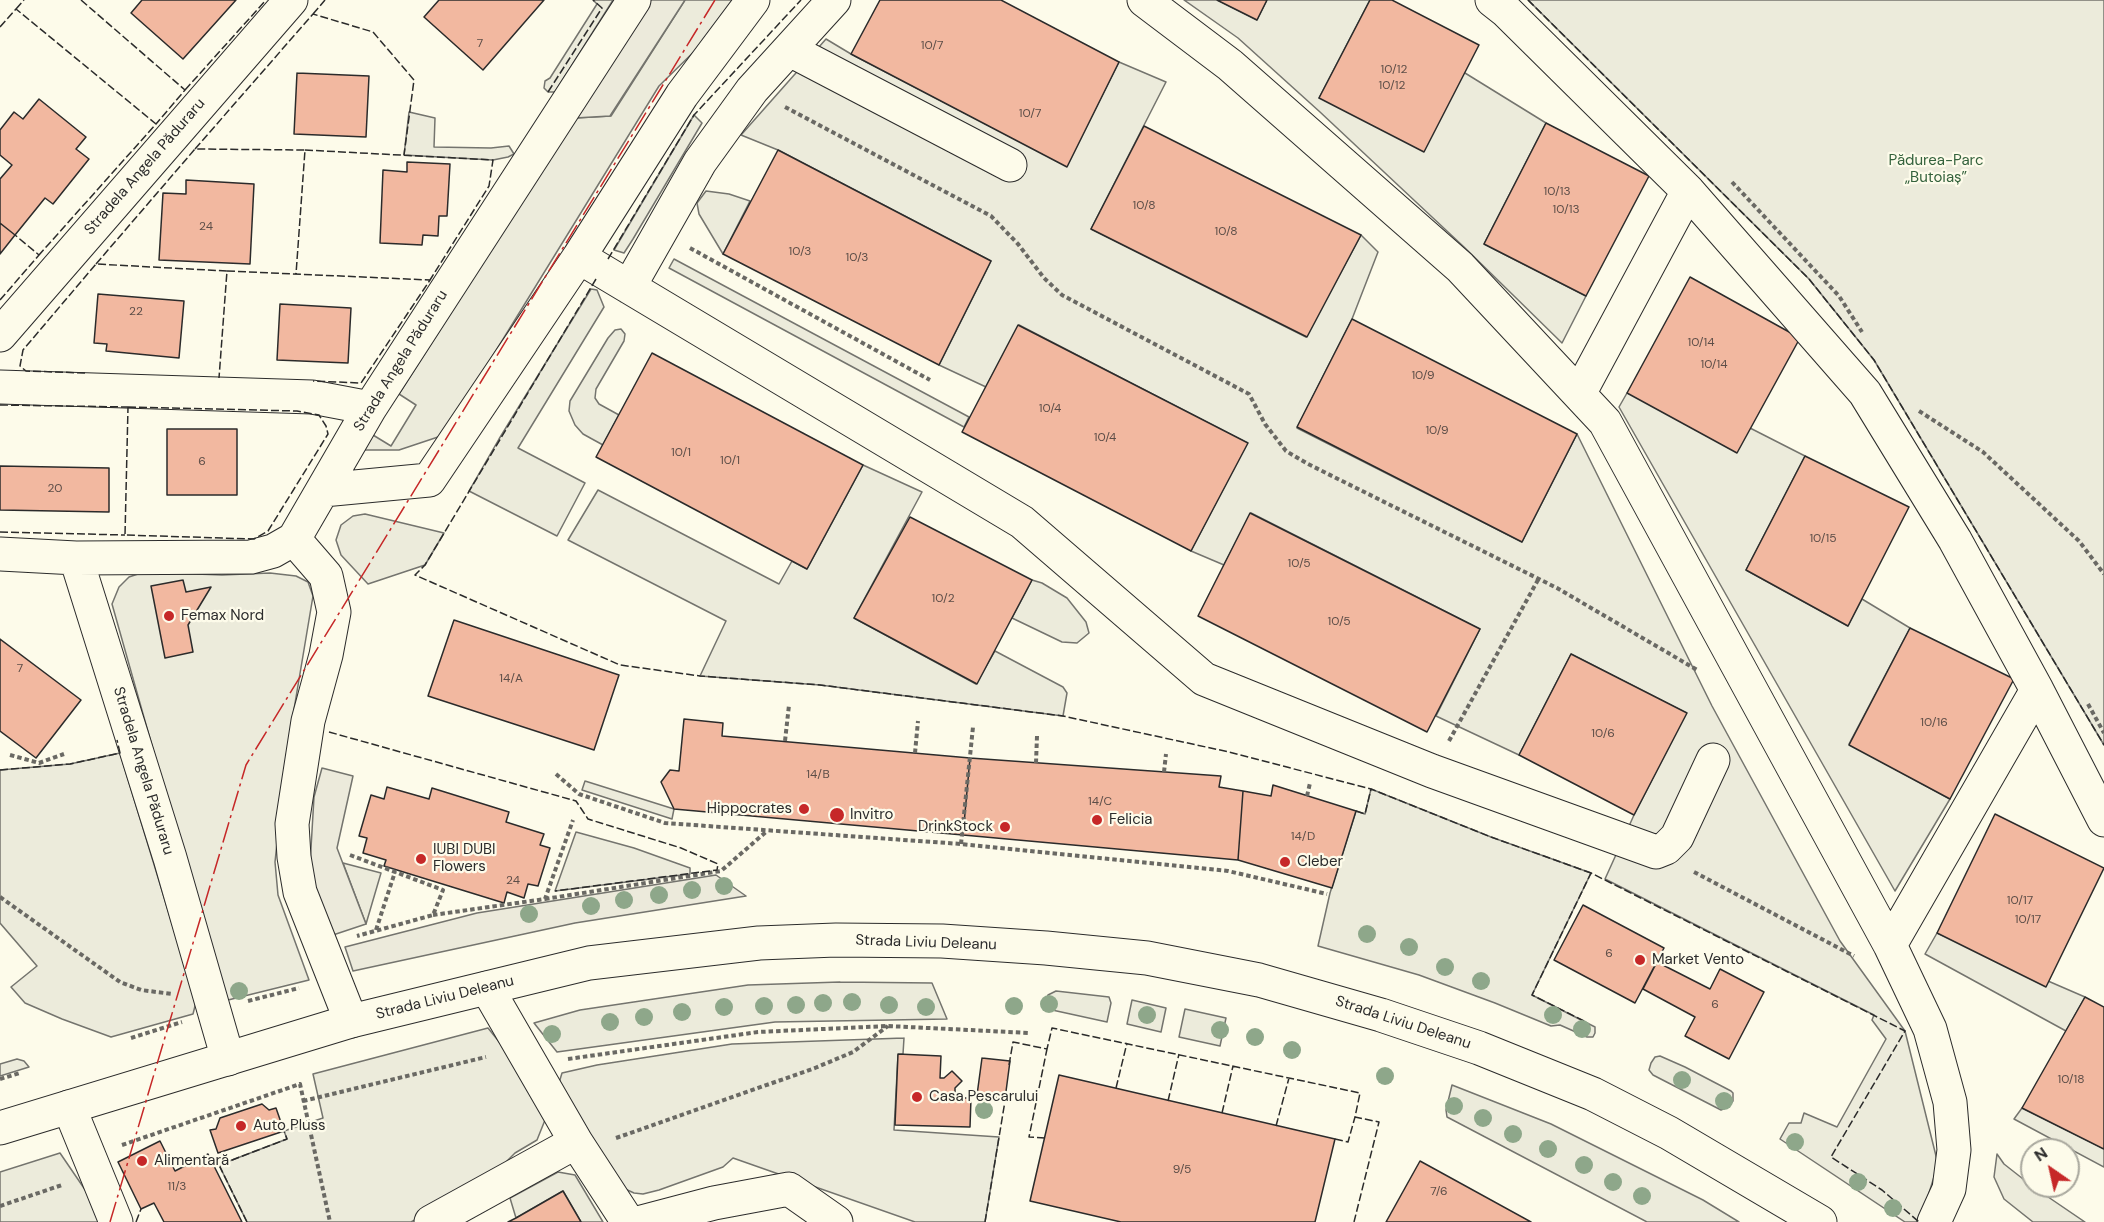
<!DOCTYPE html>
<meta charset="utf-8">
<style>
body{margin:0}
#map{position:relative;width:2104px;height:1222px;overflow:hidden;background:#fdfbea;font-family:"DM Sans",sans-serif}
canvas{display:block}
.north{position:absolute;left:2020px;top:1138px;width:60px;height:60px;box-sizing:border-box;background:#fdfbea;border:2px solid #a9a89e;border-radius:50%;rotate:326deg;font-size:16px;font-weight:700;line-height:24px;text-align:center;color:#2b2b2b}
.north::after{content:'';display:block;margin:auto;width:21px;height:27px;background:#c62828;clip-path:polygon(50% 0,100% 100%,50% 72%,0 100%)}
</style>
<div id="map">
<canvas width="2104" height="1222"></canvas>
<div class="north">N</div>
</div>
<script>
const context = document.querySelector('canvas').getContext('2d');
context.lineJoin = 'round';
function fillPath(path, color) { context.fillStyle = color; context.fill(path, 'evenodd'); }
const toPath = rows => new Path2D(rows.map(r => 'M' + r).join(''));
function stroke(path, color, width, dash) { context.strokeStyle = color; context.lineWidth = width; context.lineCap = dash ? 'butt' : 'round'; context.setLineDash(dash || []); context.stroke(path); }
function write(font, color, halo, rows, align = 'center') {
  context.font = font + ' "DM Sans",sans-serif'; context.lineWidth = 4.5; context.setLineDash([]); context.textBaseline = 'middle'; context.strokeStyle = halo; context.fillStyle = color; for (const [text, x, y, turn = 0] of rows) {
    context.save(); context.translate(x, y); context.rotate((+turn || 0) * Math.PI / 180); context.textAlign = isNaN(turn) ? turn : align; if (halo) context.strokeText(text, 0, 0); context.fillText(text, 0, 0); context.restore();
  }
}
const green = toPath([
 [593,0,613,0,555,92,548,92,544,88,545,81,550,78,597,4,593,0],
 [685,0,742,0,711,35,659,86,444,435,399,450,363,450,373,435,391,446,416,405,399,394,575,118,611,116,685,0],
 [1184,0,1217,0,1257,20,1267,0,1370,0,1319,98,1465,73,1546,123,1484,244,1586,296,1562,343,1464,247,1320,112,1238,38,1184,0],
 [1528,0,2104,0,2104,745,1874,360,1809,279,1528,0],
 [826,39,851,54,1067,166,1119,62,1166,82,1091,229,1306,337,1361,235,1378,252,1352,319,1297,428,1522,542,1577,434,1712,706,1840,941,1905,1031,1938,1164,1920,1222,1905,1222,1780,1139,1789,1123,1801,1123,1804,1113,1837,1127,1886,1039,1872,1020,1874,1015,1605,879,1634,815,1686,713,1571,654,1519,755,1436,716,1480,629,1251,513,1224,565,1191,551,1247,443,1019,325,986,387,939,365,991,261,778,150,741,135,826,39],
 [409,112,435,118,434,147,491,148,509,146,514,154,508,157,493,160,404,155,409,112],
 [694,115,702,123,633,239,624,253,614,250,694,115],
 [706,191,729,194,750,201,723,254,699,214,697,203,706,191],
 [674,259,969,417,964,427,669,268,674,259],
 [591,289,597,290,604,307,518,448,585,483,557,536,469,491,499,439,591,289],
 [621,329,625,334,624,341,596,389,595,398,599,404,619,415,603,445,583,434,575,425,569,411,570,401,608,338,615,330,621,329],
 [1627,393,1750,428,1805,456,1746,570,1848,626,1862,599,1910,628,1849,744,1950,799,1895,891,1619,407,1627,393],
 [863,465,922,492,854,618,976,684,995,651,1063,687,1067,693,1063,716,820,685,700,676,726,621,568,540,598,490,779,584,792,561,807,569,863,465],
 [365,514,444,533,425,565,368,584,341,555,336,540,341,525,353,516,365,514],
 [144,572,222,575,270,573,296,576,308,582,313,596,286,757,275,862,278,895,309,980,224,1001,112,604,119,587,129,577,144,572],
 [1032,580,1042,583,1067,598,1086,622,1089,633,1077,643,1062,642,1012,618,1032,580],
 [120,753,196,1002,193,1014,111,1037,62,1019,25,1003,11,987,37,966,0,923,0,770,70,764,120,753],
 [585,781,674,809,672,819,582,790,585,781],
 [1371,789,1491,837,1591,873,1532,995,1595,1027,1595,1033,1593,1037,1587,1037,1560,1025,1551,1026,1495,1003,1419,975,1318,946,1330,893,1356,811,1365,814,1371,789],
 [576,832,634,848,690,868,690,874,555,891,576,832],
 [343,863,381,873,366,924,343,863],
 [1937,933,2085,997,2066,1031,1925,954,1937,933],
 [840,982,932,983,947,1019,775,1022,557,1052,534,1023,580,1010,748,985,840,982],
 [1056,991,1109,997,1111,1003,1107,1022,1043,1008,1048,995,1056,991],
 [1132,1000,1166,1008,1161,1032,1127,1024,1132,1000],
 [1185,1009,1226,1018,1220,1046,1179,1037,1185,1009],
 [488,1028,513,1059,545,1120,537,1140,515,1153,507,1161,500,1175,411,1222,247,1222,219,1165,287,1139,284,1131,323,1118,313,1074,488,1028],
 [904,1038,903,1054,898,1055,894,1130,999,1137,985,1222,915,1222,733,1158,723,1167,659,1190,643,1194,634,1193,623,1188,559,1083,562,1073,597,1065,732,1044,904,1038],
 [1660,1056,1685,1067,1731,1091,1733,1093,1733,1101,1728,1107,1721,1110,1653,1075,1649,1070,1651,1063,1655,1057,1660,1056],
 [17,1059,24,1061,29,1067,0,1076,0,1064,17,1059],
 [1452,1085,1551,1124,1703,1200,1739,1222,1647,1222,1447,1117,1446,1110,1452,1085],
 [2022,1108,2104,1149,2104,1167,2014,1119,2022,1108],
 [60,1153,90,1197,100,1222,0,1222,0,1172,60,1153],
 [1997,1154,2004,1164,2032,1186,2085,1222,2033,1222,2004,1199,1994,1177,1997,1154],
 [558,1172,575,1175,603,1222,581,1222,563,1191,516,1218,510,1198,558,1172]
]);
const parking = toPath([
 [651,0,685,0,610,116,575,118,651,0],
 [322,768,353,776,337,848,366,924,333,935,312,880,310,865,314,797,322,768],
 [716,875,746,896,575,923,353,971,345,947,477,913,716,875]
]);
const building = toPath([
 [142,0,236,0,183,59,131,13,142,0],
 [439,0,544,0,483,70,424,17,439,0],
 [880,0,1001,0,1119,62,1067,167,851,54,880,0],
 [1217,0,1267,0,1257,20,1217,0],
 [1370,0,1392,0,1479,45,1424,152,1319,98,1370,0],
 [297,73,369,76,366,137,294,134,297,73],
 [39,99,86,137,76,149,89,159,53,204,45,198,15,235,0,223,0,179,12,165,0,155,0,130,14,112,23,119,39,99],
 [1546,123,1649,176,1586,296,1484,244,1546,123],
 [1144,126,1361,235,1307,337,1091,229,1144,126],
 [778,150,991,261,939,365,723,254,778,150],
 [407,162,450,164,447,216,439,216,438,236,423,235,422,245,380,243,383,170,407,172,407,162],
 [186,180,254,184,250,264,159,260,163,193,186,194,186,180],
 [0,223,15,235,0,254,0,223],
 [1690,277,1800,338,1737,453,1627,393,1690,277],
 [98,294,184,301,179,358,106,351,107,344,94,343,98,294],
 [280,304,351,308,348,363,277,360,280,304],
 [1352,319,1577,434,1522,542,1297,427,1352,319],
 [1018,325,1248,443,1191,551,962,432,1018,325],
 [652,353,863,465,807,569,596,457,652,353],
 [167,429,237,429,237,495,167,495,167,429],
 [1805,456,1909,507,1848,626,1746,570,1805,456],
 [0,466,109,468,109,512,0,510,0,466],
 [1250,513,1480,629,1427,732,1198,616,1250,513],
 [910,517,1032,580,977,684,854,618,910,517],
 [183,580,186,592,211,587,188,625,193,652,165,658,151,586,183,580],
 [454,620,619,675,594,750,428,696,454,620],
 [1910,628,2014,679,1950,799,1849,745,1910,628],
 [0,639,81,700,36,758,0,731,0,639],
 [1571,654,1687,713,1634,815,1519,755,1571,654],
 [684,719,723,723,722,736,970,758,963,835,674,809,661,782,670,770,679,771,684,719],
 [970,758,1221,776,1219,787,1243,791,1238,860,963,835,970,758],
 [1273,785,1356,811,1332,888,1238,860,1243,791,1271,796,1273,785],
 [387,787,429,799,432,788,509,812,506,822,544,834,540,845,550,848,538,886,528,884,524,898,507,892,504,903,384,866,386,860,363,853,367,838,359,836,371,795,384,799,387,787],
 [1995,814,2104,868,2046,987,1937,933,1995,814],
 [1583,905,1664,948,1635,1003,1554,960,1583,905],
 [1657,962,1710,989,1720,969,1764,992,1729,1059,1685,1036,1695,1017,1643,989,1657,962],
 [2085,997,2104,1007,2104,1149,2022,1108,2085,997],
 [898,1054,941,1056,940,1078,944,1078,952,1071,962,1081,955,1088,955,1098,971,1098,970,1127,895,1125,898,1054],
 [982,1058,1010,1061,1005,1099,977,1095,982,1058],
 [1059,1075,1335,1139,1315,1222,1121,1222,1030,1201,1059,1075],
 [262,1104,269,1110,276,1108,284,1131,218,1153,210,1130,216,1129,220,1118,262,1104],
 [160,1141,175,1171,208,1154,242,1222,164,1222,154,1203,141,1209,118,1162,160,1141],
 [1420,1161,1531,1222,1386,1222,1420,1161],
 [563,1191,581,1222,508,1222,516,1218,563,1191]
]);
const path = toPath([
 [785,107,991,216,1018,244,1044,278,1062,295,1249,394,1265,424,1286,451,1308,464,1557,588,1699,671],
 [1732,182,1839,296,1862,332],
 [690,248,930,380],
 [1919,411,1983,452,2079,541,2104,574],
 [2088,704,2104,733],
 [785,741,789,705],
 [1449,741,1539,578],
 [915,753,918,721],
 [10,755,39,763,64,754],
 [1036,763,1037,736],
 [1164,772,1166,754],
 [556,774,579,794,665,823,961,844,1228,871,1327,894],
 [1307,796,1310,783],
 [961,844,973,727],
 [350,855,443,890,433,915,357,936],
 [1694,872,1854,956],
 [0,897,120,982,141,990,172,994],
 [545,899,721,871,767,831],
 [433,915,545,899,573,820],
 [376,930,395,872],
 [248,1001,299,988],
 [131,1038,182,1022],
 [568,1059,758,1032,888,1026,1029,1033],
 [0,1079,20,1073],
 [303,1101,486,1057],
 [616,1138,815,1068,853,1052,888,1026],
 [122,1145,300,1084,330,1222],
 [0,1206,62,1185]
]);
const minor = toPath([
 [1144,0,1230,65,1460,267,1605,422,1890,945,1930,1029,1950,1102,1954,1150,1949,1189,1934,1222],
 [1492,0,1506,11,1688,191,1865,393,1955,540,2037,690,1890,945],
 [790,50,1010,165],
 [579,257,1022,522,1204,679,1432,771,1656,852,1666,848,1677,837,1713,760],
 [629,287,700,162,752,90,834,0],
 [0,335,291,0],
 [0,387,312,397,370,408],
 [1579,394,1688,191],
 [323,490,429,480,579,257,682,95,753,0],
 [294,539,326,576,334,612,326,655,308,721,292,824,294,857,300,892,351,1021],
 [0,554,76,558,170,858,228,1059],
 [76,558,251,557,273,551,294,539,370,408,634,0],
 [2037,690,2104,820],
 [487,988,576,1142,628,1222],
 [69,1107,116,1222],
 [431,1222,576,1142],
 [642,1222,714,1203,789,1189,836,1222]
]);
const major = toPath([
 [0,1128,351,1021,589,963,759,943,836,940,942,941,1046,948,1147,958,1259,980,1381,1015,1479,1048,1593,1094,1669,1133,1820,1222]
]);
const fence = toPath([
 [81,0,185,90,156,124],
 [1528,0,1809,279,1874,360,2104,745],
 [16,9,24,0],
 [313,14,325,0],
 [0,27,16,9,156,124,39,255],
 [185,90,266,0],
 [548,92,602,8,593,0],
 [195,149,313,14,373,32,414,80,404,155],
 [305,150,493,160,489,186,430,280],
 [608,259,694,115,801,0],
 [96,264,195,149,305,150,296,274],
 [227,271,430,280,361,383,313,381],
 [596,279,425,565,415,575,620,665,700,676,820,685,1063,716,1229,752,1371,789,1491,837,1591,873],
 [0,300,39,255,15,235],
 [85,373,26,371,20,366,23,350,96,264,227,271,219,378],
 [0,405,128,407],
 [128,407,297,411,319,415,326,426,328,434,268,531,254,539,125,535,128,407],
 [0,532,125,535],
 [329,732,576,801,588,819,681,848,718,864,717,870,555,891],
 [0,770,70,764,120,753,117,740],
 [1356,811,1365,814,1371,789],
 [1584,1021,1532,995,1591,873,1905,1031,1831,1157,1882,1190,1919,1222],
 [1009,1065,1013,1042,1047,1049,1052,1028,1360,1093,1355,1117,1379,1122,1354,1222],
 [1116,1088,1127,1043],
 [1168,1101,1179,1054],
 [1222,1113,1233,1066],
 [1276,1126,1289,1078],
 [1045,1138,1029,1137,1047,1049],
 [1335,1139,1348,1142,1355,1117],
 [136,1222,141,1209],
 [247,1222,219,1165,287,1139,284,1131],
 [985,1222,1006,1095]
]);
const power = toPath([
 [110,1222,246,765,715,0]
]);
const trees = [
 [724,886],
 [692,890],
 [659,895],
 [624,900],
 [591,906],
 [529,914],
 [1367,934],
 [1409,947],
 [1445,967],
 [1481,981],
 [239,991],
 [852,1002],
 [823,1003],
 [1049,1004],
 [796,1005],
 [889,1005],
 [764,1006],
 [1014,1006],
 [724,1007],
 [926,1007],
 [682,1012],
 [1147,1015],
 [1553,1015],
 [644,1017],
 [610,1022],
 [1582,1029],
 [1220,1030],
 [552,1034],
 [1255,1037],
 [1292,1050],
 [1385,1076],
 [1682,1080],
 [1724,1101],
 [1454,1106],
 [984,1110],
 [1483,1118],
 [1513,1134],
 [1795,1142],
 [1548,1149],
 [1584,1165],
 [1613,1182],
 [1858,1182],
 [1642,1196],
 [1893,1208]
];
const markers = [
 [169,616,6,"#c62828"],
 [804,809,6,"#c62828"],
 [837,815,8,"#c62828"],
 [1097,820,6,"#c62828"],
 [1005,827,6,"#c62828"],
 [421,859,6,"#c62828"],
 [1285,862,6,"#c62828"],
 [1640,960,6,"#c62828"],
 [917,1097,6,"#c62828"],
 [241,1126,6,"#c62828"],
 [142,1161,6,"#c62828"]
];
const numberNames = [
 ["7",480,44],
 ["10/7",932,46],
 ["10/12",1394,70],
 ["10/12",1392,86],
 ["10/7",1030,114],
 ["10/13",1557,192],
 ["10/8",1144,206],
 ["10/13",1566,210],
 ["24",206,227],
 ["10/8",1226,232],
 ["10/3",800,252],
 ["10/3",857,258],
 ["22",136,312],
 ["10/14",1701,343],
 ["10/14",1714,365],
 ["10/9",1423,376],
 ["10/4",1050,409],
 ["10/9",1437,431],
 ["10/4",1105,438],
 ["10/1",681,453],
 ["10/1",730,461],
 ["6",202,462],
 ["20",55,489],
 ["10/15",1823,539],
 ["10/5",1299,564],
 ["10/2",943,599],
 ["10/5",1339,622],
 ["7",20,669],
 ["14/A",511,679],
 ["10/16",1934,723],
 ["10/6",1603,734],
 ["14/B",818,775],
 ["14/C",1100,802],
 ["14/D",1303,837],
 ["24",513,881],
 ["10/17",2020,901],
 ["10/17",2028,920],
 ["6",1609,954],
 ["6",1715,1005],
 ["10/18",2071,1080],
 ["9/5",1182,1170],
 ["11/3",177,1187],
 ["7/6",1439,1192]
];
const parkNames = [
 ["Pădurea-Parc",1936,161],
 ["„Butoiaș”",1936,178]
];
const streetNames = [
 ["Stradela Angela Păduraru",145,167,-49],
 ["Strada Angela Păduraru",401,361,-58],
 ["Stradela Angela Păduraru",143,771,73],
 ["Strada Liviu Deleanu",926,943,2],
 ["Strada Liviu Deleanu",445,998,-14],
 ["Strada Liviu Deleanu",1403,1023,18]
];
const poiNames = [
 ["Femax Nord",181,616],
 ["Hippocrates",792,809,"right"],
 ["Invitro",850,815],
 ["Felicia",1109,820],
 ["DrinkStock",993,827,"right"],
 ["IUBI DUBI",433,850],
 ["Flowers",433,867],
 ["Cleber",1297,862],
 ["Market Vento",1652,960],
 ["Casa Pescarului",929,1097],
 ["Auto Pluss",253,1126],
 ["Alimentară",154,1161]
];
fillPath(green, '#ecebdb');
stroke(green, '#74746e', 1.5);
fillPath(parking, '#eceadb');
stroke(parking, '#74746e', 1.5);
fillPath(building, '#f2b8a0');
stroke(building, '#2b2b2b', 1.5);
stroke(minor, '#2b2b2b', 35);
stroke(major, '#2b2b2b', 35);
stroke(path, '#6a6964', 4, [4.5, 3]);
stroke(minor, '#fdfbea', 33);
stroke(major, '#fdfbea', 33);
stroke(fence, '#2b2b2b', 1.5, [8, 3]);
stroke(power, '#c62828', 1.5, [21, 4.5, 3, 4.5]);
context.fillStyle = '#8ea78a';
for (const [x, y] of trees) { context.beginPath(); context.arc(x, y, 9, 0, 2 * Math.PI); context.fill(); }
for (const [x, y, r, color] of markers) { const dot = new Path2D(); dot.arc(x, y, r, 0, 2 * Math.PI); context.fillStyle = color; context.fill(dot); stroke(dot, '#fdfbea', 2); }
write('12px', '#5d4e48', null, numberNames);
write('15px', '#34623c', '#fdfbea', parkNames);
write('15px', '#2b2b2b', '#fdfbea', streetNames);
write('15px', '#2b2b2b', '#fdfbea', poiNames, 'left');
</script>
